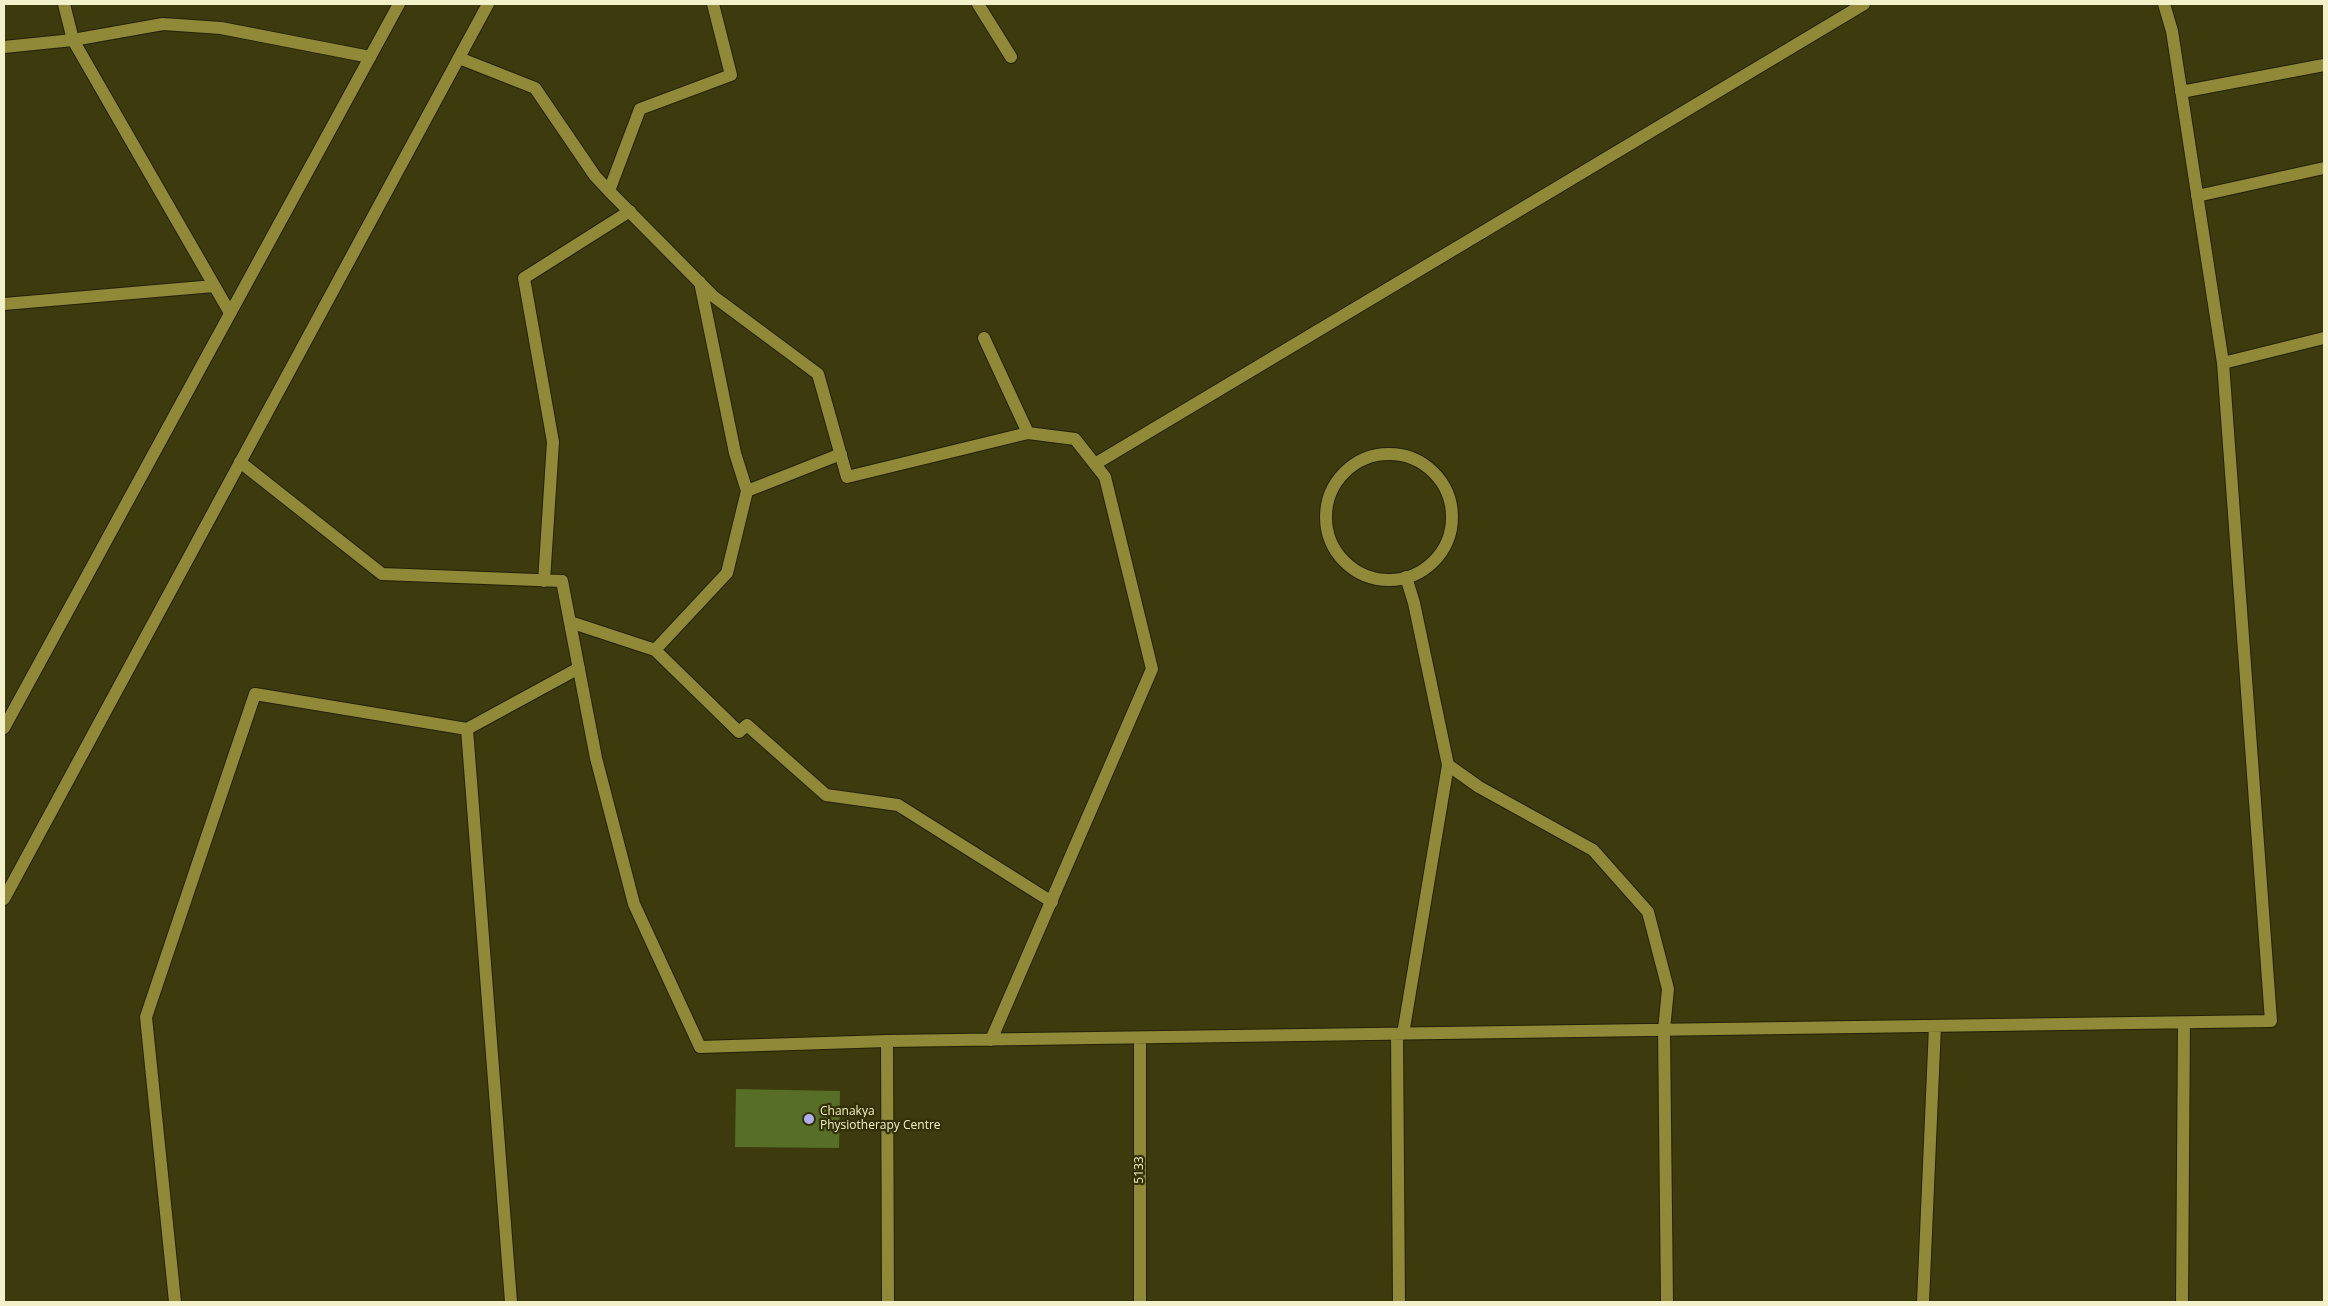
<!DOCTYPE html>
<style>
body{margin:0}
#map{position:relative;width:2328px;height:1306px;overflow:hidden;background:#3d3a0e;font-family:"Open Sans",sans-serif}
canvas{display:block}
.frame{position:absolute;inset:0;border:5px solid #f3f1ca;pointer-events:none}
</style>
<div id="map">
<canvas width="2328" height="1306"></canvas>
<div class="frame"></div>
</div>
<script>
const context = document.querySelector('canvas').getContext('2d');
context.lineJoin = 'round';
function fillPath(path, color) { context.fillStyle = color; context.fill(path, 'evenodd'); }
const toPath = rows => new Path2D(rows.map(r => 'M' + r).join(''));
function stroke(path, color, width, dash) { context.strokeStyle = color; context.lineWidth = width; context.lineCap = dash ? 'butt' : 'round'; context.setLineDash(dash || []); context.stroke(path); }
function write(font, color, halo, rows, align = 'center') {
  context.font = font + ' "Open Sans",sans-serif'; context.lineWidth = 4.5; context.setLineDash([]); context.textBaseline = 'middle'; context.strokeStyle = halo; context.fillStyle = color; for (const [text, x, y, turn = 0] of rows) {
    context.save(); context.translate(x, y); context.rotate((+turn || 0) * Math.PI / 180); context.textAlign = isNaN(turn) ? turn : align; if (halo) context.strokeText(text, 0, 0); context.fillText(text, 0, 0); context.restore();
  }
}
const building = toPath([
 [736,1089,840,1091,839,1148,735,1147]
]);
const street = toPath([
 [64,4,73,40,230,313],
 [978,4,1011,57],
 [4,47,73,40,163,24,221,28,370,57],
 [459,58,535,88,595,176,609,191,713,296,818,374,847,477,1028,433],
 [2181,92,2324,65],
 [609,191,640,109,731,75,713,4],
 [2197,196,2324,168],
 [4,304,214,286],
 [984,338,1028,433,1075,439,1105,477,1152,669,991,1040],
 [2223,363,2324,338],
 '1326 517a63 63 0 1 1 126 0a63 63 0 1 1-126 0Z',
 [240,462,382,574,562,581,596,758,634,904,700,1047,887,1041,2271,1021,2223,363,2172,31,2164,4],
 [1095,464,1864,4],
 [747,491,841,454],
 [544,581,553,442,524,278,630,211],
 [570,622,655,650,739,732,747,725,826,795,898,805,1052,902],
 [655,650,727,573,747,491,735,453,700,282],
 [1448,765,1479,787,1593,850,1648,912,1668,989,1664,1030,1667,1302],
 [1403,1034,1448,765,1414,603,1406,577],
 [1397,1035,1399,1302],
 [1140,1038,1140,1302],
 [887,1041,888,1302],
 [175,1302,146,1017,255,694,467,729],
 [511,1302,467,729,579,668],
 [1923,1302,1935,1026],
 [2182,1302,2184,1023]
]);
const secondary = toPath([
 [4,728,399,4],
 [4,899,488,4]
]);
const markers = [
 [809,1119,6,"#b0adfa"]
];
const poiNames = [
 ["Chanakya",820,1112],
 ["Physiotherapy Centre",820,1126]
];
const streetNames = [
 ["5133",1140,1170,-90]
];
fillPath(building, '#566e26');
stroke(street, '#232107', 14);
stroke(secondary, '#232107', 14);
stroke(street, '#8f8938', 12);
stroke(secondary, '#8f8938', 12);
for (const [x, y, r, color] of markers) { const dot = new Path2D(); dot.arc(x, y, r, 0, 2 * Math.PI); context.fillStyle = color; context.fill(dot); stroke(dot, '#333003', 2); }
write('12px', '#f3f1ca', '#333003', poiNames, 'left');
write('12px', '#f3f1ca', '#333003', streetNames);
</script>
